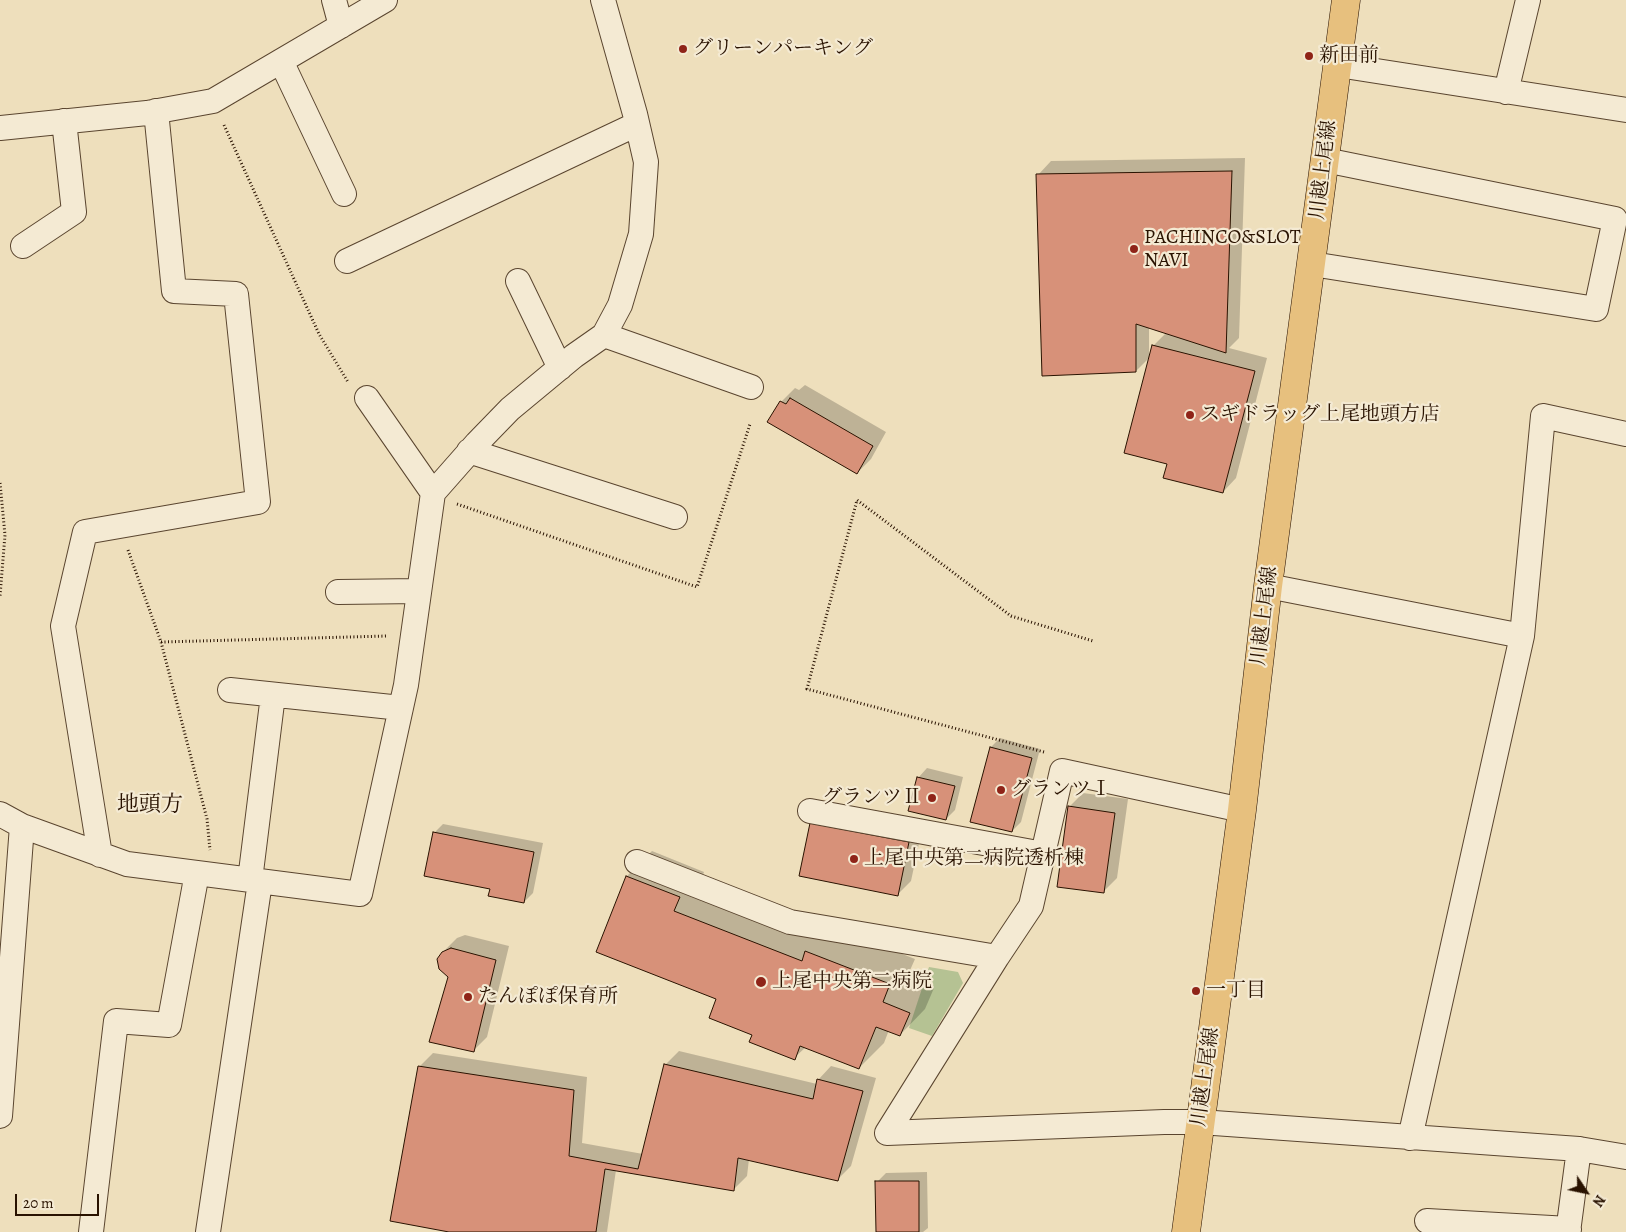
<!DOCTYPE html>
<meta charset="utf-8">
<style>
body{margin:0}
#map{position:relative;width:1626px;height:1232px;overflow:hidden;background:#eedfbc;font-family:Alegreya,serif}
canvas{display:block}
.north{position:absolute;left:1561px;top:1167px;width:50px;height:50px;-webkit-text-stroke:4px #f4ead3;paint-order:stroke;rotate:124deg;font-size:14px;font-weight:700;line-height:20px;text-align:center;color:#291200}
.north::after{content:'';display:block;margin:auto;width:18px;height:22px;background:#291200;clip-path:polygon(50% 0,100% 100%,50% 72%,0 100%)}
.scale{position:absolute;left:15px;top:1194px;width:84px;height:22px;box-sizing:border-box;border:2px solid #291200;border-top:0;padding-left:6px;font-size:15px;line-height:18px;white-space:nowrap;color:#291200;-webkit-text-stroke:4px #f4ead3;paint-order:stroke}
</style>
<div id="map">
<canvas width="1626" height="1232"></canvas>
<div class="north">N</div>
<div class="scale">20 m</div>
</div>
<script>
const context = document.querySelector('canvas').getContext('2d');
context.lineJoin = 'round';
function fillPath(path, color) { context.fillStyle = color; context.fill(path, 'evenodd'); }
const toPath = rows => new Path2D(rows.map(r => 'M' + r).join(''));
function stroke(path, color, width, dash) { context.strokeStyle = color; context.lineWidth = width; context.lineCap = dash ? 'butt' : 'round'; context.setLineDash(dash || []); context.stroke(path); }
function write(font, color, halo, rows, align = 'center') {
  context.font = font + ' Alegreya,"Noto Serif JP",serif'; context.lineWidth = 4.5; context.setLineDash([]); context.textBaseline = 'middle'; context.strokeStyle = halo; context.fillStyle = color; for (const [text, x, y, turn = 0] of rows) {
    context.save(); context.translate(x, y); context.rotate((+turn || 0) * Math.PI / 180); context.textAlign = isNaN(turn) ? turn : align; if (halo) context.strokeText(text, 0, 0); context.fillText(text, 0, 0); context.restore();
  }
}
const green = toPath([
 [929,967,958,972,963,983,932,1036,909,1028]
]);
const shadow = toPath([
 [1245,158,1239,338,1229,348,1267,358,1236,478,1223,492,1168,463,1150,357,1136,371,1038,175,1051,161],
 [1149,327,1166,333,1153,346,1149,356],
 [805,385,886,432,871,459,857,473,781,402,795,388,799,390],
 [1000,738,1040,749,1021,822,1012,831,972,821,991,747],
 [927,768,963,777,955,810,946,819,918,778],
 [1083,793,1128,799,1117,878,1103,892,1069,807],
 [811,823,922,829,911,881,898,894],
 [443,824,543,843,533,893,524,902,491,888,434,833],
 [652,851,704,872,699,886,832,926,915,959,907,977,934,988,925,1009,900,1035,889,1030,884,1043,859,1068,806,1047,794,1058,754,1034,717,998,627,876],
 [465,935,509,946,487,1037,473,1051,443,952,457,938],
 [679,1051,817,1084,818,1080,831,1066,876,1078,851,1166,837,1180,749,1159,747,1176,733,1190,616,1170,607,1232,456,1232,419,1067,433,1053,587,1077,582,1143,643,1154,665,1065],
 [927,1172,928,1228,923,1232,877,1232,877,1182,886,1173]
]);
const building = toPath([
 [1232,171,1226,353,1136,324,1136,372,1042,376,1036,174,1232,171],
 [1152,345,1255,371,1223,493,1163,478,1167,464,1124,453,1152,345],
 [790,398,873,446,857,474,767,422,780,401,786,404,790,398],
 [990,747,1032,758,1012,832,970,822,990,747],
 [917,777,955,786,946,820,908,811,917,777],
 [1068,806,1115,813,1104,893,1057,887,1068,806],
 [810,823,909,842,898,896,799,876,810,823],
 [433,832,534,852,524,903,488,896,490,889,424,876,433,832],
 [626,876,680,897,674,911,802,961,805,951,890,984,883,1002,910,1013,900,1036,876,1027,859,1069,800,1046,795,1060,749,1042,752,1035,709,1018,716,999,596,952,626,876],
 [451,948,496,960,474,1052,429,1042,448,977,439,969,437,959,442,952,451,948],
 [664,1064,813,1099,817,1079,863,1091,838,1181,738,1158,734,1191,605,1169,596,1232,449,1232,390,1221,418,1066,574,1090,569,1156,638,1169,664,1064],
 [875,1181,919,1181,919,1232,876,1232,875,1181]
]);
const path = toPath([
 [224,125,319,334,348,382],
 [0,483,5,535,0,596],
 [457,504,697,587,750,424],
 [128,550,161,642,207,819,210,850],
 [161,642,387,636],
 [1044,752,807,689,857,500,1011,616,1093,641]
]);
const street = toPath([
 [334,0,341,26],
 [281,61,344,194],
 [1338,65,1626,110],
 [1506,92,1528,0],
 [0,128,147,113,213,101,385,0],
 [23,246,74,212,64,121],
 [347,261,637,124],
 [1312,264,1596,309,1615,219,1325,160],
 [518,281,560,368],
 [604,335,751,387],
 [367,398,433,493],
 [469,451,675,517],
 [1268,586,1522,636],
 [338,592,419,591],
 [230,690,401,708],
 [1242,810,1062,771,1031,906,997,957,887,1133,1164,1122,1200,1122,1579,1149,1626,1157],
 [810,811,1043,854],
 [0,814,22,826,127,864,360,894,406,685,433,493,477,443,510,409,574,356,604,335,620,305,641,234,646,162,635,114,603,0],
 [100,855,63,626,85,532,258,502,236,294,174,291,156,111],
 [637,862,790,922,997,957],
 [250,880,273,695],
 [0,1116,22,826],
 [1410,1138,1522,636,1543,416,1626,434],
 [1427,1221,1569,1229],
 [91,1232,116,1021,169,1025,197,873],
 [208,1232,260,882],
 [1568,1232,1579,1149]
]);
const primary = toPath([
 [1186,1232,1242,810,1268,586,1346,0]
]);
const markers = [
 [683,49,5,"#8f2418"],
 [1309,56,5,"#8f2418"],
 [1134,249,5,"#8f2418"],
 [1190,415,5,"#8f2418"],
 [1001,790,5,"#8f2418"],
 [932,798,5,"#8f2418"],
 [854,859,5,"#8f2418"],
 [761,982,6,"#8f2418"],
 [1196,991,5,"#8f2418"],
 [468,997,5,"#8f2418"]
];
const poiNames = [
 ["グリーンパーキング",693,49],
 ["新田前",1319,56],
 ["PACHINCO&SLOT",1144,238],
 ["NAVI",1144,261],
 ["スギドラッグ上尾地頭方店",1200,415],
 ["グランツⅠ",1011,790],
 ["グランツⅡ",922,798,"right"],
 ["上尾中央第二病院透析棟",864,859],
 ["上尾中央第二病院",772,982],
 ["一丁目",1206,991],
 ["たんぽぽ保育所",478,997]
];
const streetNames = [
 ["川越上尾線",1324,170,-83],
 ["川越上尾線",1265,616,-83],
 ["川越上尾線",1206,1077,-82]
];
const quarterNames = [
 ["地頭方",150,806]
];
fillPath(green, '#b5c293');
fillPath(shadow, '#0003');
fillPath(building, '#d79179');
stroke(building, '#291200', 1);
stroke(street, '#5a452f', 26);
stroke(primary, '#291200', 29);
stroke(path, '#291200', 3, [1, 2.5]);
stroke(street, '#f4ead3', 24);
stroke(primary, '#e7c07e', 28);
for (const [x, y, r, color] of markers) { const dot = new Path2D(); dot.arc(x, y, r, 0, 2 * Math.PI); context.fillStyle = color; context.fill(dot); stroke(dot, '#f4ead3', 2); }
write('20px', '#291200', '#f4ead3', poiNames, 'left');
write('20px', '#291200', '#f4ead3', streetNames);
write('22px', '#291200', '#f4ead3', quarterNames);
</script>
